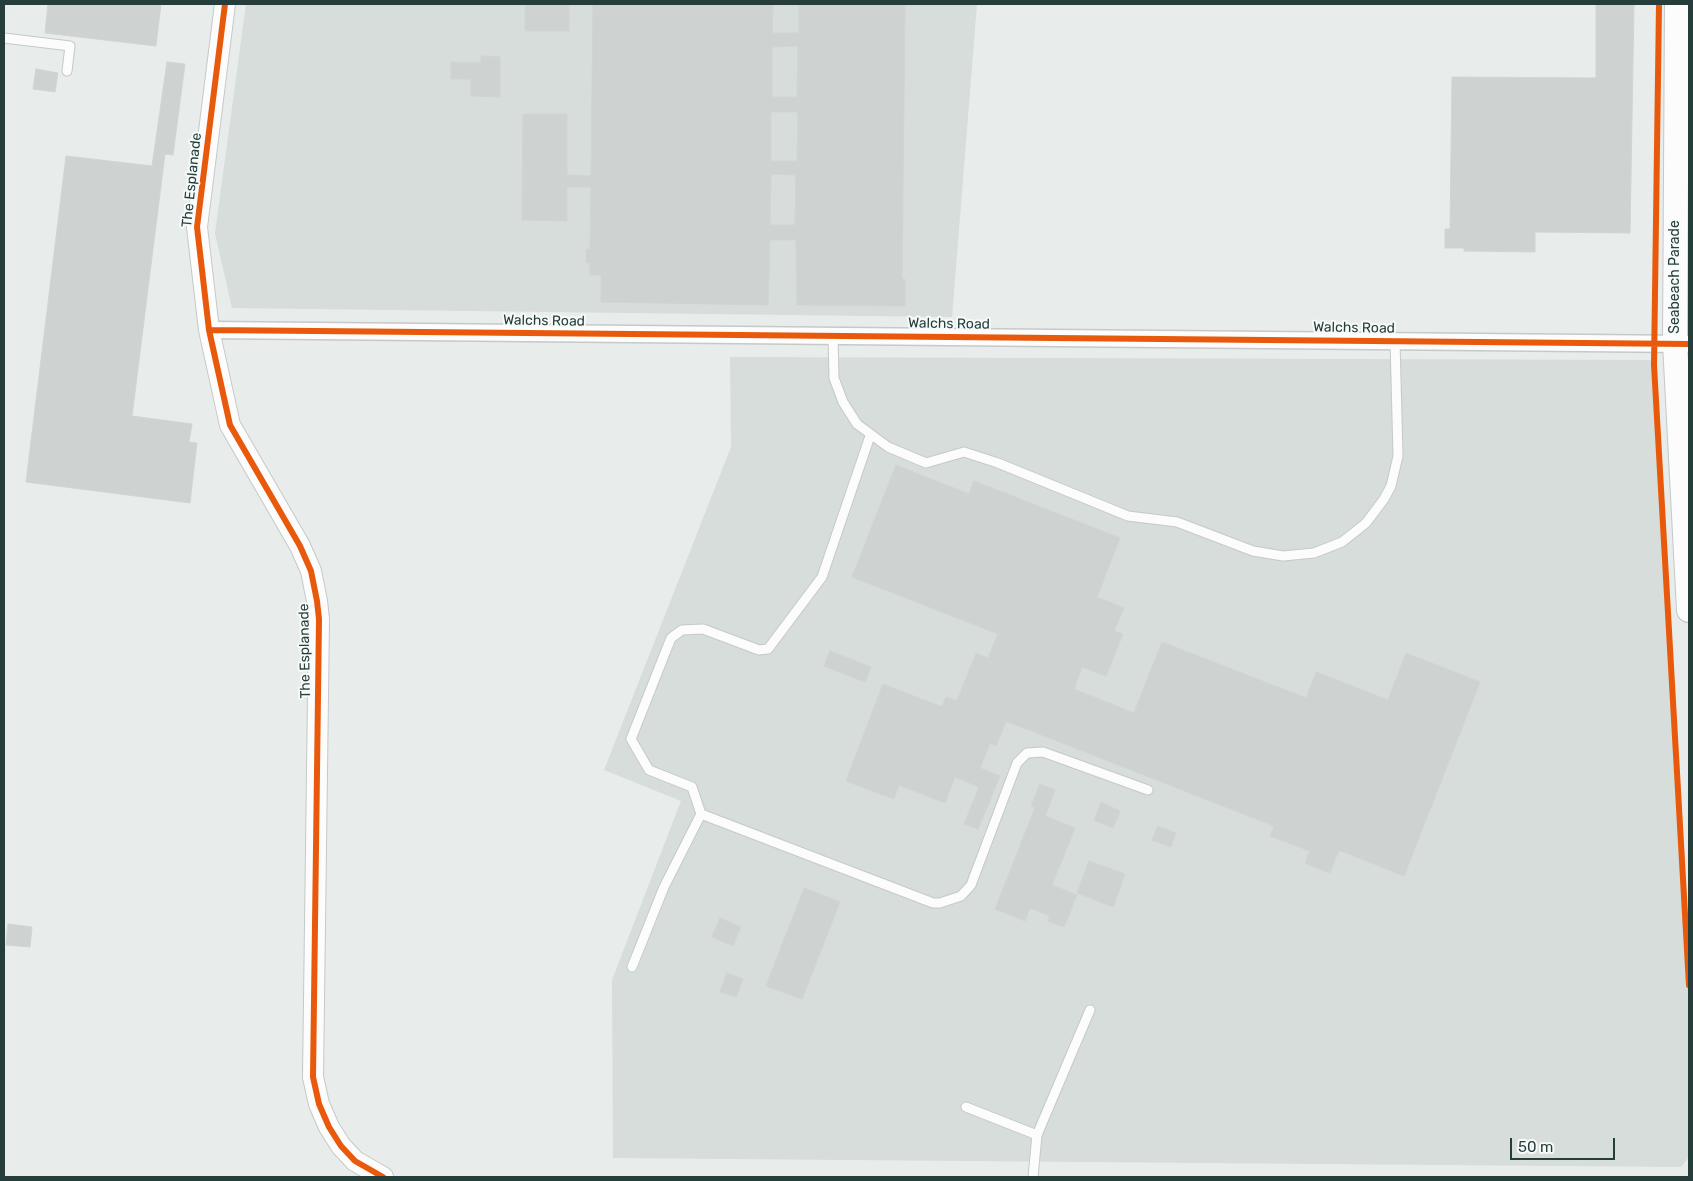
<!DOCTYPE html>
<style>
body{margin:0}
#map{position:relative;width:1693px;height:1181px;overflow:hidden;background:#e8ecea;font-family:Rubik,sans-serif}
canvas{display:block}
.frame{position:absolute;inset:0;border:5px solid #263e3b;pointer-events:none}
.scale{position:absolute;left:1510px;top:1138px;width:105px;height:22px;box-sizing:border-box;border:2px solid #263e3b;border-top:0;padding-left:6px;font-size:15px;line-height:18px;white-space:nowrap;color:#263e3b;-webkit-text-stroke:4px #f6faf9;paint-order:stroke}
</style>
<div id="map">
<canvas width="1693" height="1181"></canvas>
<div class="frame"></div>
<div class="scale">50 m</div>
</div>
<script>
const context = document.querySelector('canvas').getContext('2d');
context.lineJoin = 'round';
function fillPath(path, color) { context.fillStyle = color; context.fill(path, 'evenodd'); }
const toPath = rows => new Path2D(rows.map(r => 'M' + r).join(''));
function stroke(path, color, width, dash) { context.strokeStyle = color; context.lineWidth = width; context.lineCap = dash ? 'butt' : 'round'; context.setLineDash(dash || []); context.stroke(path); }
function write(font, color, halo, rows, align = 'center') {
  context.font = font + ' Rubik,sans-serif'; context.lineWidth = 4; context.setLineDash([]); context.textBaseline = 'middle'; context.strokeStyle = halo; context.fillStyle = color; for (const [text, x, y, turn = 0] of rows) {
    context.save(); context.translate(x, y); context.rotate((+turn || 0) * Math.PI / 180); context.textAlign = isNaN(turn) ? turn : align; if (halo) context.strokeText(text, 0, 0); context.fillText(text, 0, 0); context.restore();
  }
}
const built = toPath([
 [246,4,977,4,952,317,232,308,215,233],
 [730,357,1651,360,1689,1006,1689,1157,1681,1167,613,1158,612,980,681,801,604,770,731,447]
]);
const building = toPath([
 [48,4,161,4,156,46,45,33,48,4],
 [525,4,569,4,569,31,525,31,525,4],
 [593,4,773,4,772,33,799,33,799,4,905,4,902,279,905,279,905,306,797,305,796,240,770,240,768,305,601,302,601,275,590,275,590,263,586,263,586,249,590,249,591,187,567,187,567,221,522,220,523,114,567,114,567,175,591,176,593,4],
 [798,46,797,97,772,97,772,47,798,46],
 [771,112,798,112,797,161,771,161,771,112],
 [771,174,796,175,795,225,770,225,771,174],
 [1596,4,1634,4,1630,233,1535,232,1535,252,1464,251,1464,248,1445,248,1445,229,1450,229,1452,77,1596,78,1596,4],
 [481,56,500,57,500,97,471,96,471,79,451,79,451,62,481,63,481,56],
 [167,62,185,64,173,155,165,154,132,416,192,424,189,442,197,443,190,503,26,482,66,156,152,166,167,62],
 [36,69,58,73,55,92,33,89,36,69],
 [896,465,969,494,974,481,1120,538,1097,597,1124,608,1114,631,1123,634,1106,676,1082,667,1074,689,1134,713,1162,642,1306,698,1316,672,1388,700,1406,653,1480,682,1404,876,1339,850,1330,873,1305,863,1310,851,1270,836,1274,826,1006,721,996,746,990,743,980,768,1000,776,978,829,964,824,979,787,955,777,945,803,899,785,894,799,846,781,883,684,942,707,946,697,957,701,976,653,988,658,998,634,852,577,896,465],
 [830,651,871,667,865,682,824,666,830,651],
 [1040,784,1055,790,1045,816,1075,828,1052,885,1077,895,1064,927,1048,921,1050,916,1030,908,1025,921,995,909,1035,808,1031,806,1040,784],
 [1101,802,1120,811,1113,828,1094,820,1101,802],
 [1158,826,1176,833,1171,847,1152,840,1158,826],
 [1089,861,1125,874,1113,907,1077,893,1089,861],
 [804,888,840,902,802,999,766,986,804,888],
 [720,918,741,927,733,946,712,937,720,918],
 [8,924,32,927,30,947,6,945,8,924],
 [727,973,743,979,736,997,720,992,727,973]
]);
const service = toPath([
 [4,38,70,46,67,71],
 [833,336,834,378,843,402,857,424,888,447,926,463,964,452,998,463,1128,516,1177,522,1253,551,1283,556,1314,553,1342,542,1366,523,1384,499,1391,486,1398,456,1395,341],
 [701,814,933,903,940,903,961,896,971,885,1017,763,1027,753,1043,752,1148,790],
 [632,967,664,887,701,814,692,787,649,770,631,739,671,638,682,630,703,629,759,650,768,649,822,577,870,436],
 [966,1107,1037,1135],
 [1033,1177,1037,1135,1090,1010]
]);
const minor = toPath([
 [209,330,1689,344]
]);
const tertiary = toPath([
 [225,4,197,227,209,330,230,425,300,546,311,571,317,601,319,619,313,1077,319,1104,329,1127,341,1146,355,1161,383,1177]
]);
const secondary = toPath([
 [1677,4,1675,343,1689,610]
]);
const cycleway = toPath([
 [225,4,197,227,209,330,230,425,300,546,311,571,317,601,319,619,313,1077,319,1104,329,1127,341,1146,355,1161,383,1177],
 [1659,4,1654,365,1689,985],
 [209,330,1689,344]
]);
const streetNames = [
 ["The Esplanade",192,180,-84],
 ["Seabeach Parade",1675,277,-90],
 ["Walchs Road",544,321,1],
 ["Walchs Road",949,324,1],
 ["Walchs Road",1354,328,1],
 ["The Esplanade",305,651,-91]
];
fillPath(built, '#d6ddda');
fillPath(building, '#ced3d1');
stroke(building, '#d0d5d3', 1);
stroke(service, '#c5c9c8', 11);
stroke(minor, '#c5c9c8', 19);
stroke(tertiary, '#c5c9c8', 22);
stroke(secondary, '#c3c9c7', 26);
stroke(service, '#fcfcfc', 9);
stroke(minor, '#fcfcfc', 16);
stroke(tertiary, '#fcfcfc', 20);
stroke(secondary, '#fcfcfc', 24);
stroke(cycleway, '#e8590c', 6);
write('14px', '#263e3b', '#f6faf9', streetNames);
</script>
